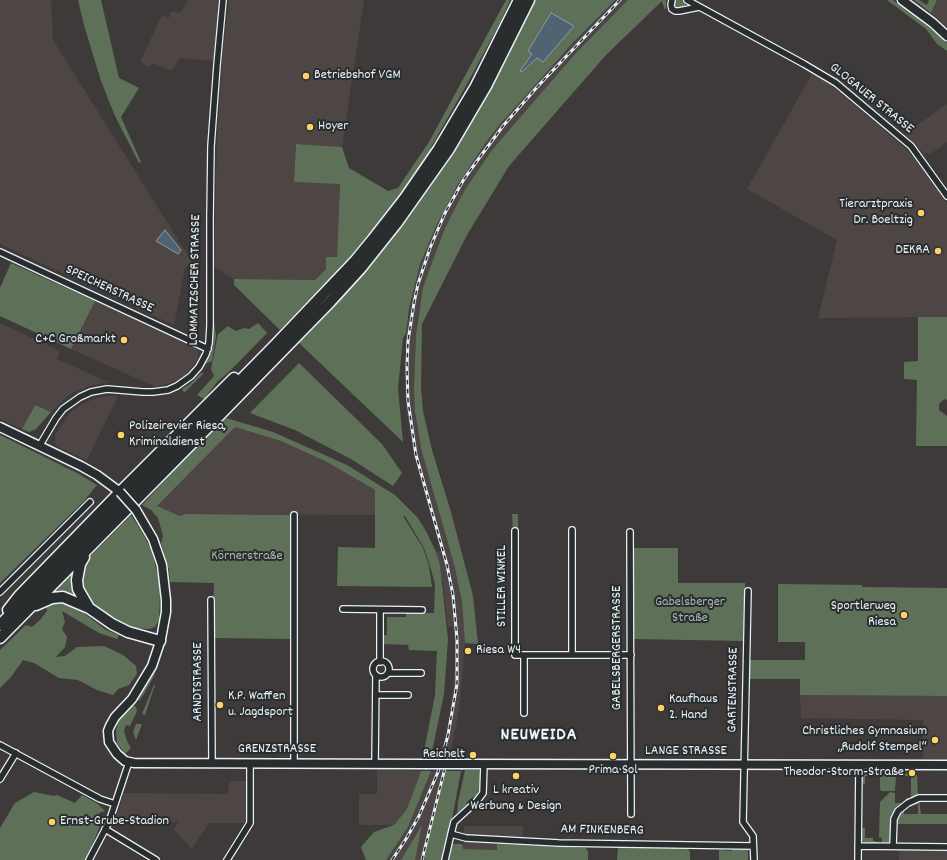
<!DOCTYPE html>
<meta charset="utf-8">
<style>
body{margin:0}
canvas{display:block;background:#3d3a39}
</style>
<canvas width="947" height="860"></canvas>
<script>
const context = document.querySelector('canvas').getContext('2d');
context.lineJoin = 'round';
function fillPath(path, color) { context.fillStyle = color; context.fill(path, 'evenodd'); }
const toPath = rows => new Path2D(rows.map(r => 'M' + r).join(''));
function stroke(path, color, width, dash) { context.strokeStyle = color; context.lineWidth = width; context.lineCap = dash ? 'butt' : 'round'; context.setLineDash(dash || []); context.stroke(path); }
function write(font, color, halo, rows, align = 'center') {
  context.font = font + ' Dekko,sans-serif'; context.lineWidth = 4; context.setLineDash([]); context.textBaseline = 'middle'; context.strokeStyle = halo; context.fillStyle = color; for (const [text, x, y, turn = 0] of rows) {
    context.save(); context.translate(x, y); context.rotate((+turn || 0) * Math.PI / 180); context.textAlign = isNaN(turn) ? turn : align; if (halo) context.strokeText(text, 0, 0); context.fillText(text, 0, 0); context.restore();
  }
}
const built = toPath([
 [0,0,51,0,53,40,192,262,185,268,174,325,0,244],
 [187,0,219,0,214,61,180,58,172,71,152,63,149,67,140,62,162,15,169,18,171,11,180,13,186,4],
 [229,0,364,0,342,147,296,144,294,182,340,183,337,257,315,280,234,279,214,267,217,142,222,59],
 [615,0,628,0,575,54,492,150,466,188,456,206,445,228,430,268,419,311,416,335,414,387,415,412,417,426,454,564,462,601,465,643,463,667,459,709,454,737,429,837,424,860,386,860,408,827,431,771,436,771,446,736,451,708,455,667,455,644,453,627,448,627,443,585,440,565,436,552,441,551,414,454,407,412,405,386,406,333,415,285,420,264,437,224,458,184,486,142,537,81],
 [937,0,947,0,947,27,931,13],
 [812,74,831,85,904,147,915,159,947,204,947,317,818,318,837,240,747,189],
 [947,104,947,142,929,155,927,152,924,154,905,134],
 [95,301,195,348,198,351,199,354,196,362,185,375,178,380,156,387,71,349],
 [0,323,60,351,57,359,108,382,89,386,70,394,51,412,35,405,22,429,0,419],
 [106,396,118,396,87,460,60,448,55,444,55,436,58,430,70,413,81,405,91,400],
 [235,427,281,441,327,462,375,490,375,515,186,514,180,516,157,506],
 [800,695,947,696,947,760,923,759,923,720,801,718],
 [377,769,421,771,407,809,394,825,359,825,359,794,377,794],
 [229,781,246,781,246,823,209,823,192,849,174,830,178,822,116,818,124,793,228,794],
 [464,826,523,826,523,836,464,836],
 [464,840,498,841,497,850,462,849],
 [899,849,947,849,947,860,899,860]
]);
const green = toPath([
 [78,0,101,0,119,78,139,88,121,117,141,162,139,163,115,116,101,81,84,25],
 [506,0,510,0,501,21,467,84,431,147,431,151,387,214,363,244,330,282,323,285,280,330,234,285,234,279,315,280,326,269,326,257,337,257,340,184,294,182,296,144,342,147,349,168,388,191,398,188,429,142],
 [534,0,615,0,569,47,502,122,486,142,458,184,437,224,420,264,409,309,406,333,403,338,398,388,403,442,299,343,389,242,461,140,507,59],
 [574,25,543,62,537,58,521,71,532,54],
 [628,0,666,0,666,8,665,10,662,1,606,55,509,166,467,235,422,324,421,387,423,411,432,450,451,512,473,596,478,644,465,643,462,601,454,564,422,452,415,412,414,387,416,335,423,288,430,268,445,228,456,206,466,188,492,150,575,54],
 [676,0,681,0,685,2,686,5,679,8,677,8,674,4],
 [887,0,893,0,939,35,947,43,947,51,937,44,926,29],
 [914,0,919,0,927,5,929,0,937,0,931,13],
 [11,263,95,301,71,349,0,316,0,288],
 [213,314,216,336,212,361,205,364,212,349,213,336],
 [918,317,947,317,947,400,944,399,939,404,939,410,947,416,947,446,916,446,917,380,904,379,904,362,918,361],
 [258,323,267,333,230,371,218,381,204,399,197,395,214,376,211,369,218,334,228,326,236,331,244,328,249,329],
 [299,363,382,444,402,473,393,486,351,459,295,430,250,413],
 [202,372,203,374,184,393,182,389,189,385],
 [35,405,51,412,36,429,29,432,22,429],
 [226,418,273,432,347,465,395,495,418,518,427,533,436,552,440,565,448,640,444,694,431,756,423,756,435,695,437,651,409,650,408,645,383,644,382,635,387,635,387,617,406,617,406,613,434,613,435,584,430,566,424,548,405,516,403,516,423,548,429,566,432,587,337,586,338,547,375,548,375,490,327,462,281,441,235,427,157,506,180,516,186,514,291,515,290,639,212,638,214,583,170,582,169,570,161,543,163,536,158,518,151,510,142,505,166,479,175,467],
 [0,435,79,474,97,485,84,501,0,583],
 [512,514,518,514,518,530,513,530],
 [131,515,142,532,151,549,159,579,160,592,159,620,155,627,149,629,130,628,123,625,93,606,80,588,84,563],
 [633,548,678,548,678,583,745,583,745,641,634,639],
 [76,566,81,601,44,598],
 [778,584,862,585,862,587,947,588,947,696,800,695,800,679,750,679,750,660,805,660,805,642,778,642],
 [60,601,76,607,106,630,119,635,117,639,99,633,62,611,65,622,62,629,67,637,65,647,56,657,65,656,77,647,104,646,123,655,136,666,137,674,129,685,118,689,113,695,97,690,78,680,59,678,34,663,23,660,11,677,0,688,0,650,26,625,32,627,40,620,47,611,46,605],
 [161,656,154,676,144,694,139,701,137,698,152,674],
 [154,685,155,685,145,715,142,714],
 [133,705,136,707,137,711,130,726,126,725,124,731,127,741,131,748,125,754,117,743,116,730,120,718,131,706],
 [136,724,142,724,136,740,133,732],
 [864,768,908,768,908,771,862,771],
 [465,770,479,770,481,774,481,786,475,799,473,797,466,803,467,805,457,814,458,802],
 [421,771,431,771,408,827,386,860,366,860,361,847,374,832,394,825,407,809],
 [446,771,461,771,452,819,442,860,424,860,429,837],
 [863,773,913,773,913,775,917,775,918,796,908,801,906,801,906,798,911,798,911,776,896,776,895,791,881,791,880,788,880,776,865,776,865,784,863,784],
 [34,792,54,796,57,795,75,803,82,795,98,804,105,811,99,813,101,817,104,816,86,860,0,860,0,828,15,803],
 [890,792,895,793,895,803,901,803,901,806,895,810,892,817,892,837,888,843,882,842,882,838,879,837,880,802],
 [919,800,921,814,947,814,947,824,895,824,897,814,904,808,904,814,918,814,918,804,913,805,913,803,919,802],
 [422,825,415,860,401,860],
 [862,828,865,828,865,838,873,838,873,841,878,842,878,844,866,843,862,841],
 [452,844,462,844,463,849,497,850,497,844,586,848,588,852,588,860,448,860],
 [618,847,687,847,690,852,690,860,617,860],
 [732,848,748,849,748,860,719,860,719,850,732,851]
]);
const water = toPath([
 [551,13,574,26,543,62,537,58,522,72,520,71,532,54,528,51,551,13],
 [165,230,181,250,178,254,156,241,165,230]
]);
const street = toPath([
 [672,0,671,5,672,9,675,11,679,11,699,7],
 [687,0,804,64,836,83,911,146,947,196],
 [0,252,208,349],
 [40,445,56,418,63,409,80,397,91,392,107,389,143,392,153,392,168,390,177,386,191,376,199,367,206,354,209,343,210,326,210,218,211,146,217,65,223,0],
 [515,531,515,655,631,655],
 [630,532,631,814],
 [748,591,743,822,753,836,754,860],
 [0,592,90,502],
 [211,600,212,763],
 [343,609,422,610],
 [572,655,572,530],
 '373 669a8 8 0 1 1 16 0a8 8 0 1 1-16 0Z',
 [380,662,380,610],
 [388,673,421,673],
 [376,695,408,695],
 [524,713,524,655],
 [0,745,100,799,115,804],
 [294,763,294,515],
 [375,763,376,675],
 [0,779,16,753],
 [105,829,156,860],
 [451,834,466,838,559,843,753,846],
 [858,846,947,847],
 [893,846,894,819,898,811,908,803,919,798,947,798],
 [89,860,109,822,129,762],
 [227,860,250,823,250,763],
 [445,860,451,834,454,822,477,801,483,793,484,764],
 [858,860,859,765]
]);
const secondary = toPath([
 [902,0,933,23,947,36],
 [0,427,81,466,97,475,120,492],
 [136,510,153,539,162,565,166,600,166,612,161,639,152,666,132,699,115,717,110,726,108,731,109,742,117,754,125,761,134,763,425,764],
 [463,764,947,765]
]);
const highway = toPath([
 [84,557,80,564,77,580,78,589,89,608],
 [36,605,52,598,63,597,89,608,112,624,128,632,160,641],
 [8,610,19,596,120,492,234,378],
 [0,625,276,344,355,261,373,239,405,198,438,150,476,86,519,0],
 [0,638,213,422,330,302,361,268,396,224,449,149,486,86,529,0]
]);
const rail = toPath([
 [392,860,406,839,419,816,438,772,448,735,457,684,457,639,453,595,447,565,416,455,408,401,407,367,408,341,414,303,418,284,430,248,445,213,464,179,477,161,503,126,538,86,620,0],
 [422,860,446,764]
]);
const secondaryBridge = toPath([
 [120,492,136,510],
 [425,764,463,764]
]);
const markers = [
 [306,76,4,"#ffd166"],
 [310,127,4,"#ffd166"],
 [921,213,4,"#ffd166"],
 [938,251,4,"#ffd166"],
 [124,340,4,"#ffd166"],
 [121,435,4,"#ffd166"],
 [904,615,4,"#ffd166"],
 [468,651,4,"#ffd166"],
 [220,705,4,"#ffd166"],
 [661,708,4,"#ffd166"],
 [935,740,4,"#ffd166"],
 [473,755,4,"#ffd166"],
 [613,756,4,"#ffd166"],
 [912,773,4,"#ffd166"],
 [516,776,4,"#ffd166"],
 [52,822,4,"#ffd166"]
];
const poiNames = [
 ["Betriebshof VGM",314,76],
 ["Hoyer",318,127],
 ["Tierarztpraxis",913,205,"right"],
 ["Dr. Boeltzig",913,221,"right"],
 ["DEKRA",930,251,"right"],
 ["C+C Großmarkt",116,340,"right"],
 ["Polizeirevier Riesa,",129,427],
 ["Kriminaldienst",129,443],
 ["Sportlerweg",896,607,"right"],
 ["Riesa",896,623,"right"],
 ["Riesa W4",476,651],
 ["K.P. Waffen",228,697],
 ["u. Jagdsport",228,713],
 ["Kaufhaus",669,700],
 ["2. Hand",669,716],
 ["Christliches Gymnasium",927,732,"right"],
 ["„Rudolf Stempel“",927,748,"right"],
 ["Reichelt",465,755,"right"],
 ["Prima Sol",613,771,"center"],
 ["Theodor-Storm-Straße",904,773,"right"],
 ["L kreativ",516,791,"center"],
 ["Werbung & Design",516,807,"center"],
 ["Ernst-Grube-Stadion",60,822]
];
const streetNames = [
 ["GLOGAUER STRASSE",871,99,39],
 ["LOMMATZSCHER STRASSE",196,280,-89],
 ["SPEICHERSTRASSE",109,290,25],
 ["STILLER WINKEL",503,586,-90],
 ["GABELSBERGERSTRASSE",618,648,-90],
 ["ARNDTSTRASSE",199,682,-90],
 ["GARTENSTRASSE",734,690,-89],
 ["GRENZSTRASSE",277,750],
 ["LANGE STRASSE",686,752],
 ["AM FINKENBERG",602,831,1]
];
const parkNames = [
 ["Körnerstraße",247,557],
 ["Gabelsberger",690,603],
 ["Straße",690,619]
];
const districtNames = [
 ["NEUWEIDA",539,737]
];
fillPath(built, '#4d4645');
fillPath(green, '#5f7059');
fillPath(water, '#4f6372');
stroke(water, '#8c9ca8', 1);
stroke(street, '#e8f1f8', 8);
stroke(secondary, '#e8f1f8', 11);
stroke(highway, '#e8f1f8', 13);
stroke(street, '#2a2d2e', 5.5);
stroke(secondary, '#2a2d2e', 8);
stroke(highway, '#2a2d2e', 10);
stroke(rail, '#e8f1f8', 3);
stroke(rail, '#2a2d2e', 1.5, [4.5]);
stroke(secondaryBridge, '#e8f1f8', 11, []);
stroke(secondaryBridge, '#2a2d2e', 8);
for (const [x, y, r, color] of markers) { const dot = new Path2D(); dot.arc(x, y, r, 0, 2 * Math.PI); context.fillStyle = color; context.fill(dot); stroke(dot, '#2a2d2e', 1.5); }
write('14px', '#e8f1f8', '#2a2d2e', poiNames, 'left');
write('14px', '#e8f1f8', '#2a2d2e', streetNames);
write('14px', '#aab7b0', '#2a2d2e', parkNames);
context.letterSpacing = '1px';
write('bold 18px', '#e8f1f8', '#2a2d2e', districtNames);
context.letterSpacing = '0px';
</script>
